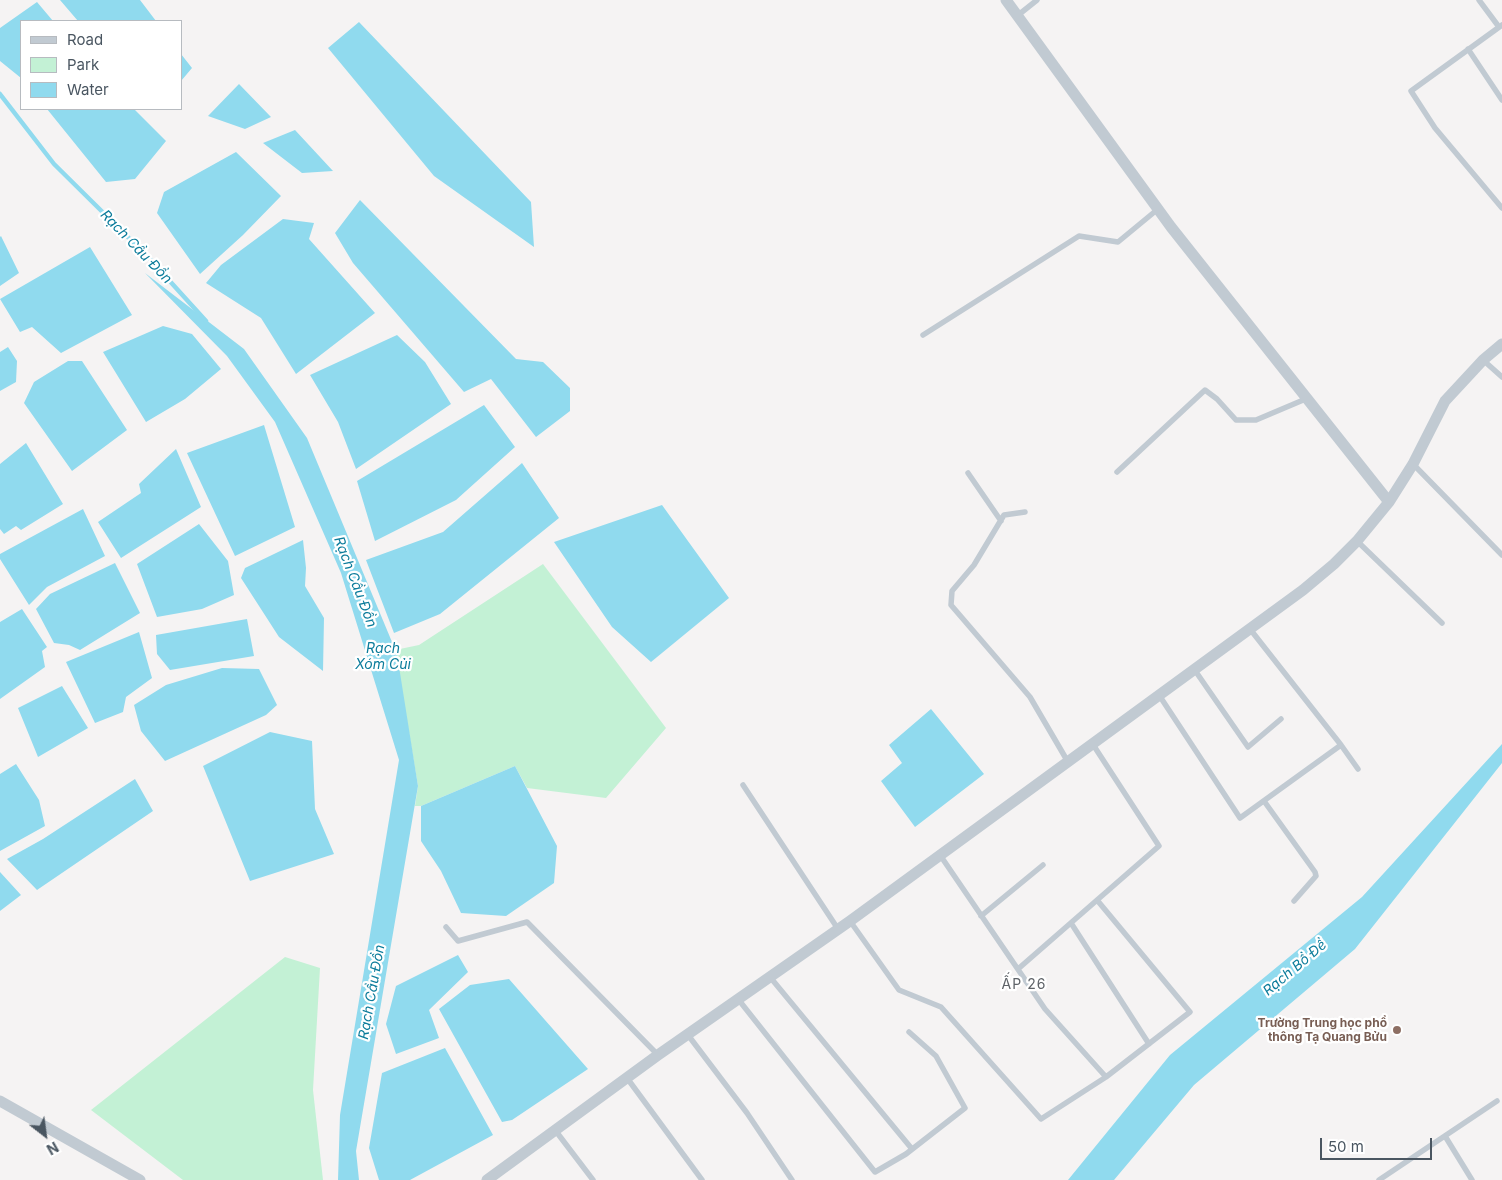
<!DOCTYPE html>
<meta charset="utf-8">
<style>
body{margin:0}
#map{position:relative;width:1502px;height:1180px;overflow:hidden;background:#f5f3f3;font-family:Inter,sans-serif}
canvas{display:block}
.legend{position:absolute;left:20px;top:20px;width:162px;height:90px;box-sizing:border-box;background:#fff;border:1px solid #b7bbc0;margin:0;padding:6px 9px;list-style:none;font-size:15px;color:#4a5661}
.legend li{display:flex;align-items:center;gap:10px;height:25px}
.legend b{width:25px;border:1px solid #b7bbc0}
.north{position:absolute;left:20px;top:1110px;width:50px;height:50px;-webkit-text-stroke:4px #fff;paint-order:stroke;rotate:150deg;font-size:14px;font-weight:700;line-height:20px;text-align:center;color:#4a5661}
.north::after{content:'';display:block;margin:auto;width:18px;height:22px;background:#4a5661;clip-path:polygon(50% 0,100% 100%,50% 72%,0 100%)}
.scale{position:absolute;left:1320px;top:1138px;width:112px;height:22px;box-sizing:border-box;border:2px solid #4a5661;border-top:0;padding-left:6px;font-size:15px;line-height:18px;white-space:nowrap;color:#4a5661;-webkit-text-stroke:4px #fff;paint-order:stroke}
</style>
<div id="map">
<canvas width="1502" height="1180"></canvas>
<ul class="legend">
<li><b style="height:6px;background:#c1cad2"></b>Road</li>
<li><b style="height:14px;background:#c3f1d5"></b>Park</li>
<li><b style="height:14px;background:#90daee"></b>Water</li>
</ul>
<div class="north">N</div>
<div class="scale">50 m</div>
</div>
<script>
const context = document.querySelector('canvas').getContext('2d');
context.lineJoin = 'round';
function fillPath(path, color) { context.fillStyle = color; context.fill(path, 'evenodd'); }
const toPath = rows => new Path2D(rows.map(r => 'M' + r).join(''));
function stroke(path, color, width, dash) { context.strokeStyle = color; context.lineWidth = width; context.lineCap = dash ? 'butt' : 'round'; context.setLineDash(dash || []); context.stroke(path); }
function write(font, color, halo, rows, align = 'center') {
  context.font = font + ' Inter,sans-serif'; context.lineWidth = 4.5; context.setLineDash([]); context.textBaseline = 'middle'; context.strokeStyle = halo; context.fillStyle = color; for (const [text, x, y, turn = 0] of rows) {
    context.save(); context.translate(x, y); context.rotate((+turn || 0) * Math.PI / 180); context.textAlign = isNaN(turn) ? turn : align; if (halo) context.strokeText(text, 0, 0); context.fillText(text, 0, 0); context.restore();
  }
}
const green = toPath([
 [543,564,666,728,606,798,527,788,515,766,421,806,415,806,418,786,395,650,419,645],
 [285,957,320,968,313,1090,323,1180,183,1180,91,1110]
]);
const water = toPath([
 [60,0,140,0,156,21,78,21],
 [37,2,53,21,21,21,21,78,0,61,0,28],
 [359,22,531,202,534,247,434,176,328,48],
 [181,54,192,68,181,81],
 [239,84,271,117,245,129,208,116],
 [47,109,134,109,166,141,135,179,106,182],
 [295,130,333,171,302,173,263,143],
 [236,152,281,196,243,235,200,274,157,213,164,192],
 [360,200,516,359,543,362,570,388,570,411,536,437,491,379,464,392,353,263,335,233],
 [283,219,314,223,309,239,375,313,296,374,261,318,206,283,221,265],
 [1,236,19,273,0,286,0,237],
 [90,247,132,315,61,353,32,327,20,332,0,299],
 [145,273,244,349,307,438,397,654,418,786,356,1151,359,1180,338,1180,340,1115,399,760,341,573,275,422,227,356],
 [163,326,192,334,221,369,185,399,146,422,103,352],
 [397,335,425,362,451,404,356,469,338,422,310,375],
 [8,347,17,361,16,382,0,391,0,352],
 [68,361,82,361,127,430,72,471,24,403,34,382],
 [484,405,515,447,456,500,375,541,357,481],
 [264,425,295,527,235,556,187,453],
 [26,443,63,504,21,530,16,526,4,534,0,529,0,464],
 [176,449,201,507,121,558,98,522,141,493,139,484],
 [522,463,559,518,440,614,394,633,366,560,443,532],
 [662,505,729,598,651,662,612,627,554,542],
 [83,509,105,556,47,587,29,605,0,559,0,554],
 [199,524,228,561,234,595,202,609,157,617,137,564],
 [303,540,306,568,305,586,324,618,323,671,279,637,241,578,245,568],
 [115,563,140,613,80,650,69,645,54,643,36,609,50,594],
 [22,609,47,647,42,651,45,667,0,699,0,622],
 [247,619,254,656,170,670,157,654,156,635],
 [139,632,152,678,126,697,123,712,95,723,66,662],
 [222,668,259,669,277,705,266,715,165,761,141,731,134,705,166,685],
 [62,686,88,728,38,757,18,708],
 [931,709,984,774,915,827,881,781,902,763,889,745],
 [270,732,312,741,315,809,334,854,250,881,203,766],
 [1502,744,1502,763,1355,949,1194,1085,1114,1180,1068,1180,1170,1055,1362,897],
 [16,764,39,800,45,826,0,851,0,774],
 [515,766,557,846,554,883,506,916,461,913,441,871,421,841,421,806],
 [135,779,153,811,37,890,7,859,43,839],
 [0,872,21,895,0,911],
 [458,955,468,972,429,1010,439,1038,396,1054,386,1024,396,986],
 [509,979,588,1069,512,1120,502,1122,439,1009,470,985],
 [445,1048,493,1135,410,1180,379,1180,369,1148,382,1073]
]);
const stream = toPath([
 [0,94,54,164,147,256,206,321]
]);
const service = toPath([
 [1479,0,1499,27],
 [1017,16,1037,0],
 [1502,25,1411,91,1435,128,1502,208],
 [1468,49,1502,100],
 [923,335,1079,236,1118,242,1158,209],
 [1483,360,1502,377],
 [1413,464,1502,555],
 [1117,472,1205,390,1217,399,1236,420,1256,420,1308,398],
 [968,473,1001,521],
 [1025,512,1004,515,974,565,952,591,951,605,1030,697,1068,762],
 [1357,541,1442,623],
 [1250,629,1341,745],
 [1194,669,1248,747,1281,719],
 [1159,695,1240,818,1341,745,1358,769],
 [743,785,838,929],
 [1264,801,1315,872,1316,876,1294,901],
 [940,855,1045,1009,1106,1077],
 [981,916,1043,865],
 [850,921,899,990,941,1007,1041,1119,1106,1077,1190,1012,1097,900],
 [1071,923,1149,1044],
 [446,927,458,941,527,922,658,1055],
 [1018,969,1159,846,1092,743],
 [770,977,912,1149],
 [738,999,875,1172,906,1154,965,1108,936,1056,909,1032],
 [688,1035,747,1113,792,1180],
 [627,1078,702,1180],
 [555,1130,593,1180],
 [1445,1136,1472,1180],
 [1379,1180,1497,1101]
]);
const minor = toPath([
 [1006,0,1171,227,1389,502],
 [0,1101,140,1180],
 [487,1180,658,1055,850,921,1303,590,1334,564,1357,541,1389,502,1413,464,1445,401,1483,360,1502,344]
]);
const markers = [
 [1397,1030,5,"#8d6e63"]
];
const educationNames = [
 ["Trường Trung học phổ",1387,1023],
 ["thông Tạ Quang Bửu",1387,1037]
];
const waterNames = [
 ["Rạch Cầu Đồn",136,247,46],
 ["Rạch Cầu Đồn",355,582,69],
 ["Rạch",383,649],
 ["Xóm Củi",383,665],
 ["Rạch Bồ Đề",1295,968,-40],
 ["Rạch Cầu Đồn",372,992,-80]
];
const neighbourhoodNames = [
 ["ẤP 26",1024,985]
];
fillPath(green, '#c3f1d5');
fillPath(water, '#90daee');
stroke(stream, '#90daee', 4.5);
stroke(service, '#c1cad2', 5.5);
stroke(minor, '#c1cad2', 11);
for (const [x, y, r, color] of markers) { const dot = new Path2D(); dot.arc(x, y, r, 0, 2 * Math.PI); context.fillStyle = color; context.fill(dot); stroke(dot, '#fff', 2); }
write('bold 12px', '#785e54', '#fff', educationNames, 'right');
write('italic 14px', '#0c7c9b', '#fff', waterNames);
context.letterSpacing = '1px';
write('14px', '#5f6368', '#fff', neighbourhoodNames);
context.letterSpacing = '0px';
</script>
